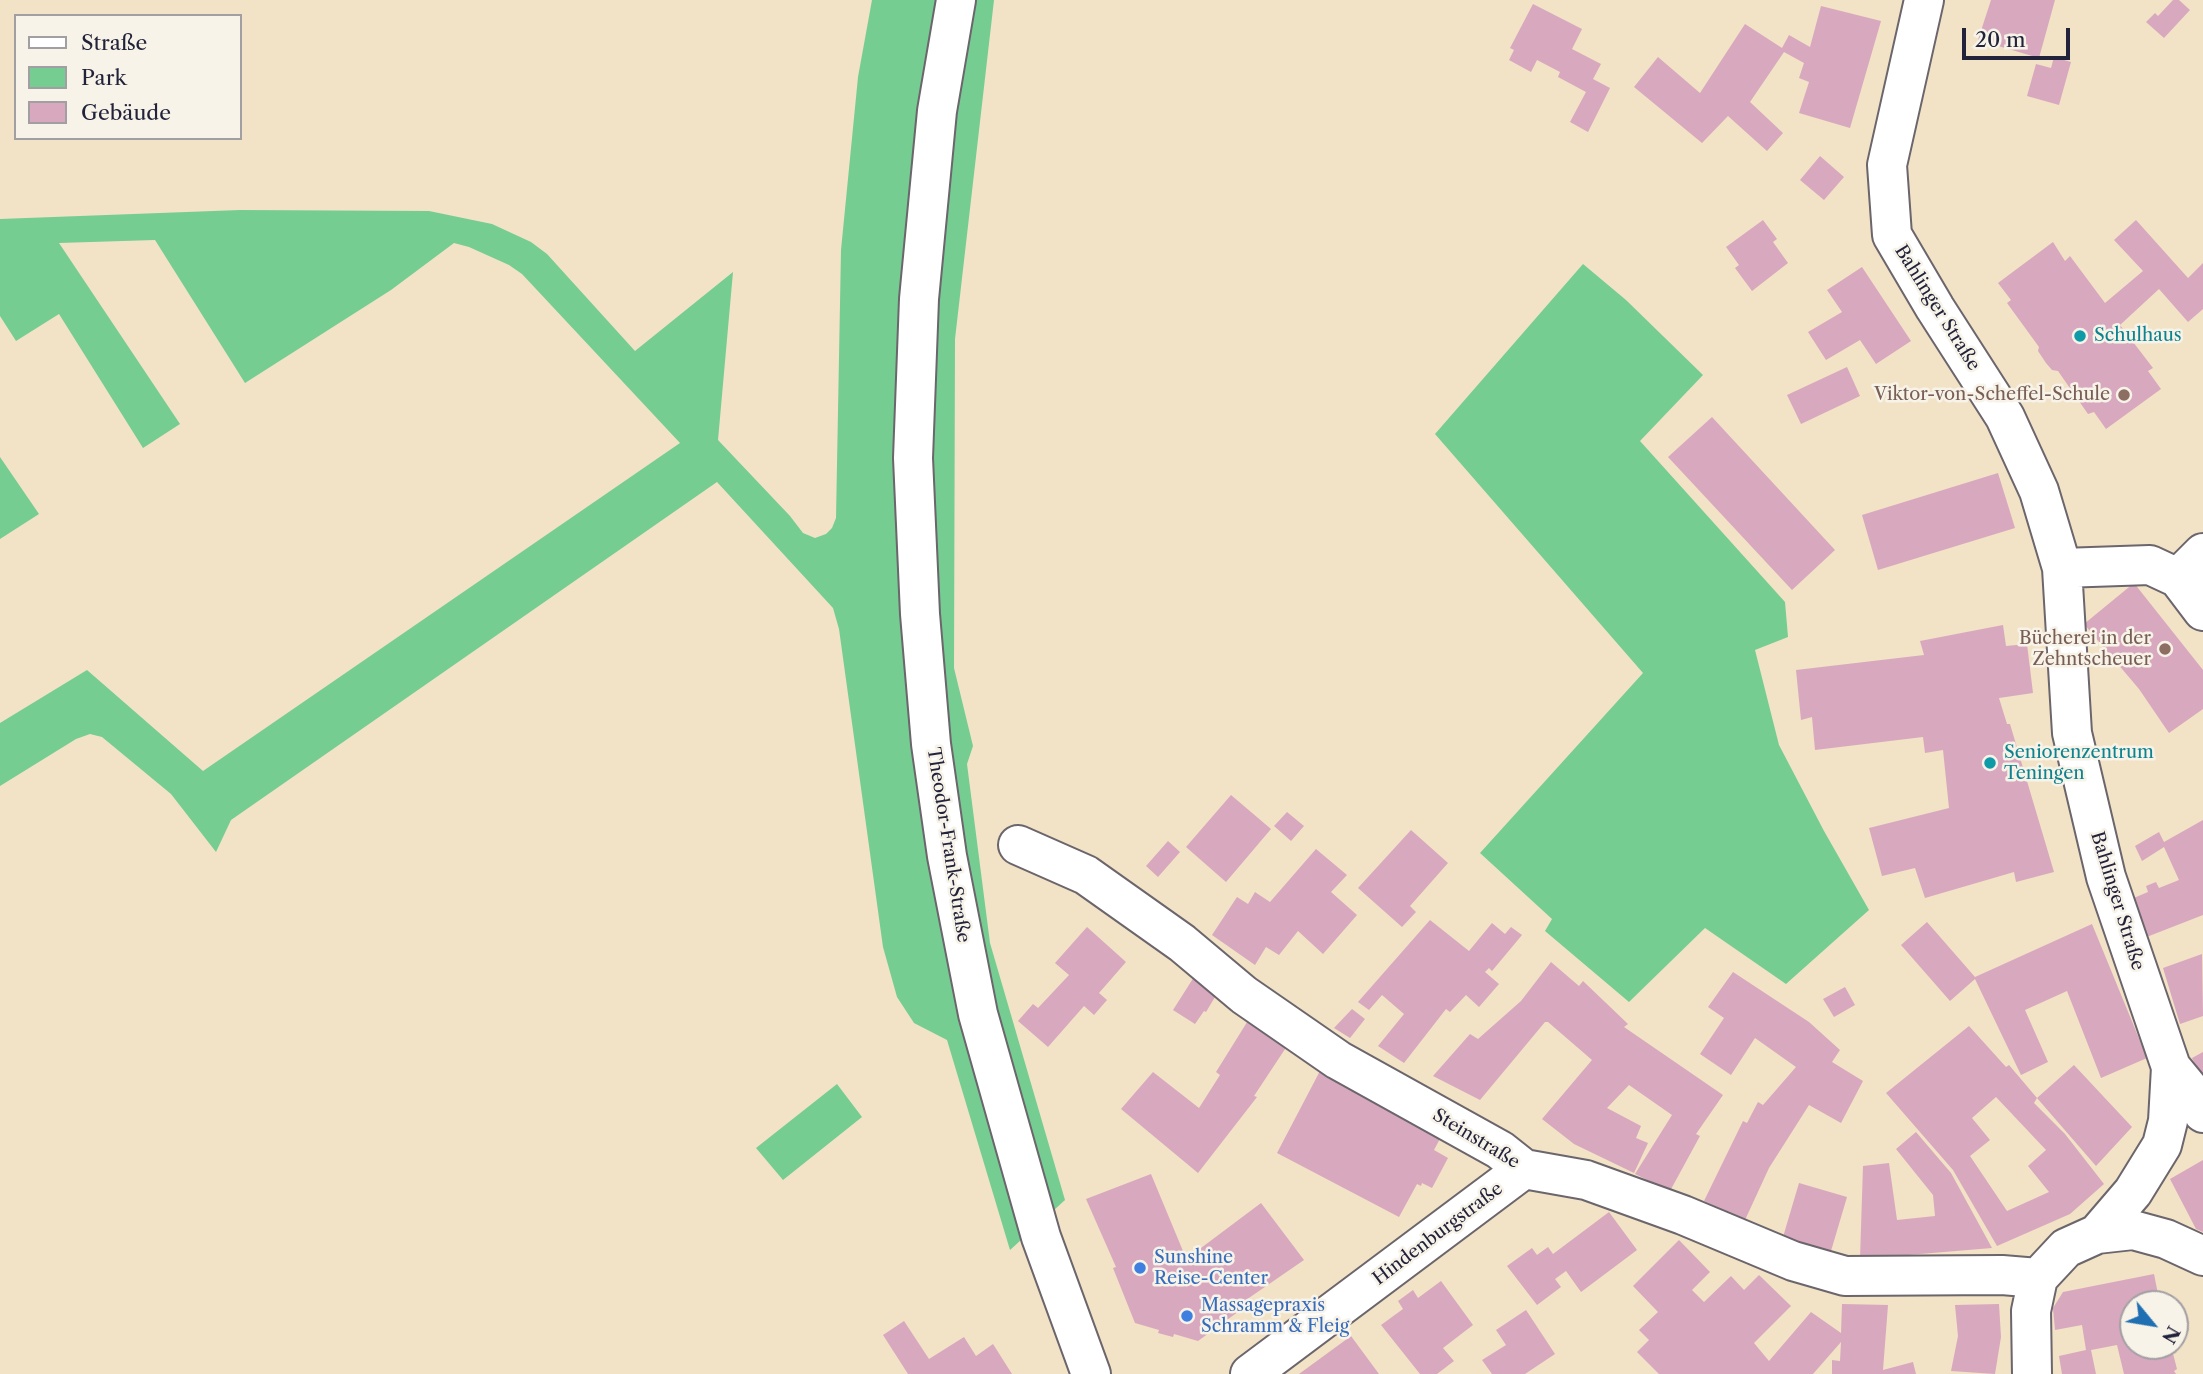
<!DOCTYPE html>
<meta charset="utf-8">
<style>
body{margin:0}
#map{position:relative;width:2203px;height:1374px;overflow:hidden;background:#f2e2c6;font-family:"Libre Caslon Text",serif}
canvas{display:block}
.legend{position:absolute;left:14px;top:14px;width:228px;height:126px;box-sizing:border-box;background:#f7f3e8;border:2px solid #a29fa3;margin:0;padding:9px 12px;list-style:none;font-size:21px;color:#22223b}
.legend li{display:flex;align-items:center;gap:14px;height:35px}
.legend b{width:35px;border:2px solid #a29fa3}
.north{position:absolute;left:2119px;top:1290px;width:70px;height:70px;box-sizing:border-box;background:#f7f3e8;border:2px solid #a29fa3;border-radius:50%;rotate:120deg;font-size:19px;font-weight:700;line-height:28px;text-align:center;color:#22223b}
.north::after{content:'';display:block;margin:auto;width:24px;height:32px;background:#1f6fb2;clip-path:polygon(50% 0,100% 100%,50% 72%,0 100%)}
.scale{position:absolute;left:1962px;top:28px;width:108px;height:32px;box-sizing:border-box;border:4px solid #22223b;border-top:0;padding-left:9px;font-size:21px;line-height:24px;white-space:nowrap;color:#22223b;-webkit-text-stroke:5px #f7f3e8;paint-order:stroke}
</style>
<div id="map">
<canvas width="2203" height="1374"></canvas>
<ul class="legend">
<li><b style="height:9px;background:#fff"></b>Straße</li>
<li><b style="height:19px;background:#75cd92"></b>Park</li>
<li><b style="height:19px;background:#d8a8bf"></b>Gebäude</li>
</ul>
<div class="north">N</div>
<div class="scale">20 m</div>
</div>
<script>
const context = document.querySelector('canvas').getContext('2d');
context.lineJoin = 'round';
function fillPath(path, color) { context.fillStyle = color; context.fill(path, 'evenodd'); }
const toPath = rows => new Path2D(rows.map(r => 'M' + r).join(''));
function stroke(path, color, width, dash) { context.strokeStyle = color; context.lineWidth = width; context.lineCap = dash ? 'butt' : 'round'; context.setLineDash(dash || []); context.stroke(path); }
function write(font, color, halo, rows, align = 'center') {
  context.font = font + ' "Libre Caslon Text",serif'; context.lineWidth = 5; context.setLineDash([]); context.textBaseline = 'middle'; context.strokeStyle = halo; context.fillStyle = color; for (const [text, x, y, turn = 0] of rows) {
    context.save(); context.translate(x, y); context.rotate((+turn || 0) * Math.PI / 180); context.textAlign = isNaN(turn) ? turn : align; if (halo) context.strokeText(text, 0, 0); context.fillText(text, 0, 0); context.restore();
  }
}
const green = toPath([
 [872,0,994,0,955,339,954,668,973,746,967,764,990,943,1065,1200,1010,1250,947,1040,914,1023,897,997,883,947,839,629,833,608,717,482,231,820,216,852,171,794,102,737,90,734,76,739,0,786,0,723,87,670,203,771,680,443,522,274,509,265,469,247,454,243,391,290,245,383,155,240,59,243,180,424,143,448,59,314,16,341,0,316,0,219,240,210,429,211,492,224,531,242,547,254,635,351,733,272,718,440,790,516,803,533,815,538,826,534,832,528,836,518,841,250,858,77],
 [1583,264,1626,300,1703,375,1640,441,1785,602,1788,637,1755,650,1779,745,1824,831,1869,910,1786,984,1705,928,1629,1002,1545,931,1552,919,1480,853,1643,673,1435,434],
 [0,457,39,514,0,539],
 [837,1084,862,1117,783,1180,756,1148]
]);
const building = toPath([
 [1991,0,2055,0,2039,58,1978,40],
 [2173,0,2179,0,2190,10,2164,38,2146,22,2155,13,2158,16],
 [1533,4,1582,29,1572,49,1601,64,1593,79,1610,88,1588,132,1570,122,1586,92,1558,77,1560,72,1537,60,1531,72,1509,60,1514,50,1510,48],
 [1821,6,1881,21,1850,128,1799,113,1809,82,1799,78,1804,63,1784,52,1750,102,1783,133,1767,151,1728,116,1702,143,1634,87,1658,57,1700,93,1745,24,1782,48,1789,35,1810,47],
 [2054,57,2071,62,2059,105,2027,96,2036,64,2051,68],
 [1820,156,1844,177,1824,200,1800,180],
 [1763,220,1777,239,1773,242,1788,263,1752,291,1735,268,1739,265,1726,247],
 [2136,220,2188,278,2203,263,2203,309,2188,322,2159,289,2120,325,2153,368,2148,371,2161,389,2106,429,2094,412,2088,414,2058,371,2052,370,2046,363,2038,351,2039,347,2007,303,2011,300,1998,283,2053,242,2065,261,2070,256,2105,303,2143,271,2114,240],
 [1862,267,1911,341,1876,364,1860,340,1826,360,1808,332,1842,312,1827,290],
 [1847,367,1860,396,1801,424,1787,395],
 [1712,417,1835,550,1792,590,1668,457],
 [1998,473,2015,528,1878,570,1862,515],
 [2134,583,2203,670,2203,709,2169,733,2139,689,2084,624],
 [2003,625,2006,646,2027,644,2033,693,1999,698,2007,724,2010,724,2054,872,2016,882,2014,872,1925,898,1915,868,1882,876,1869,828,1949,808,1943,750,1925,753,1923,737,1815,750,1812,717,1801,720,1796,670,1924,655,1920,641],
 [1231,795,1271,829,1226,882,1186,847],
 [1287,812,1304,826,1291,841,1274,826],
 [2203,820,2203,915,2144,938,2129,900,2148,892,2146,886,2156,882,2159,888,2179,880,2164,847,2142,861,2135,846,2159,832,2164,842],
 [1411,830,1448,863,1410,906,1416,912,1402,927,1358,888],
 [1168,841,1180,852,1158,877,1146,866],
 [1316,849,1347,875,1331,892,1357,915,1323,954,1298,931,1279,955,1266,947,1255,965,1212,935,1237,897,1248,904,1255,892,1270,902],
 [1430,920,1469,951,1492,923,1505,934,1511,927,1522,935,1492,971,1489,968,1485,972,1499,984,1479,1007,1466,995,1450,1012,1446,1009,1404,1063,1378,1046,1404,1014,1382,995,1369,1010,1358,1002],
 [1927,922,1975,977,2092,924,2147,1058,2101,1078,2067,991,2025,1010,2048,1062,2021,1075,1975,979,1950,1001,1901,945],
 [1087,927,1126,962,1099,993,1107,1000,1094,1015,1084,1006,1048,1047,1018,1021,1033,1004,1038,1008,1069,975,1055,963],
 [2202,954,2203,1016,2180,1024,2163,968],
 [1551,962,1579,986,1583,981,1628,1024,1624,1027,1723,1095,1696,1134,1700,1136,1670,1191,1635,1174,1672,1115,1629,1085,1607,1108,1641,1126,1636,1138,1648,1143,1634,1173,1574,1144,1542,1119,1592,1060,1548,1022,1545,1022,1480,1100,1433,1076,1470,1034,1478,1039,1521,1001],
 [1733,972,1809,1022,1840,1050,1832,1062,1863,1081,1841,1123,1809,1105,1769,1168,1745,1220,1704,1201,1743,1121,1747,1123,1758,1102,1763,1105,1796,1067,1755,1038,1731,1075,1700,1054,1724,1018,1708,1007],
 [1194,977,1218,992,1206,1012,1204,1011,1195,1024,1173,1010],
 [1845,987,1855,1005,1834,1017,1823,999],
 [1352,1009,1365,1019,1350,1038,1334,1028],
 [1249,1019,1289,1043,1254,1096,1257,1097,1198,1173,1121,1109,1153,1072,1199,1108,1220,1075,1216,1072],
 [1969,1026,2006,1067,2009,1065,2037,1098,2034,1103,2065,1134,2104,1184,2070,1214,1997,1246,1953,1170,1886,1093],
 [1996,1097,2046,1150,2028,1166,2049,1192,2007,1211,1970,1156,1990,1140,1972,1118],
 [2203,1052,2203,1081,2192,1058],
 [2074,1065,2132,1127,2096,1166,2037,1098],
 [1321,1069,1443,1133,1434,1150,1448,1158,1432,1188,1422,1183,1421,1186,1417,1184,1399,1217,1277,1153],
 [1916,1132,1951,1173,1992,1248,1860,1259,1863,1166,1889,1163,1897,1220,1935,1216,1933,1195,1896,1149],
 [2203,1160,2203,1232,2196,1229,2170,1179],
 [1151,1174,1183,1251,1193,1254,1261,1203,1304,1260,1243,1302,1246,1306,1198,1341,1174,1334,1173,1337,1158,1333,1159,1330,1135,1323,1113,1268,1116,1267,1086,1199],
 [1799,1183,1847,1197,1831,1251,1783,1237],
 [1609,1212,1637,1250,1581,1292,1566,1271,1555,1279,1561,1287,1537,1305,1507,1266,1532,1248,1537,1255,1548,1247,1553,1254],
 [1679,1240,1710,1272,1692,1290,1704,1302,1731,1276,1744,1290,1759,1275,1791,1306,1754,1343,1769,1361,1811,1312,1841,1333,1842,1304,1888,1305,1883,1370,1913,1362,1916,1374,1832,1374,1832,1360,1840,1361,1841,1342,1813,1374,1659,1374,1637,1352,1649,1340,1639,1330,1658,1312,1633,1286],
 [2154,1274,2160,1304,2133,1304,2133,1346,2171,1346,2177,1369,2174,1371,2176,1374,2124,1374,2117,1345,2091,1350,2096,1374,2062,1374,2059,1356,2086,1350,2082,1325,2055,1330,2053,1308,2063,1292],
 [1441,1281,1473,1325,1443,1348,1454,1361,1437,1374,1420,1374,1381,1325,1403,1309,1398,1301,1413,1290,1418,1298],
 [1999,1304,2001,1337,1995,1374,1951,1371,1958,1336,1955,1305],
 [1526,1310,1555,1354,1525,1374,1492,1374,1482,1360,1506,1345,1496,1330],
 [904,1321,929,1359,964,1337,976,1356,993,1344,1012,1374,908,1374,883,1335],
 [1351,1336,1379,1374,1299,1374]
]);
const street = toPath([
 [1924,0,1887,165,1892,235,1935,308,2005,417,2039,491,2062,568,2072,733,2106,877,2171,1067,2168,1121,2162,1145,2133,1192,2097,1234,2066,1248,2038,1278,2031,1311,2032,1374],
 [2062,568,2150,565,2178,578,2203,611],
 [2178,578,2203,553],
 [1018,845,1086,875,1182,943,1244,995,1338,1060,1500,1150,1524,1169,1586,1180,1683,1215,1793,1261,1845,1276,2002,1275,2038,1278],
 [2171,1067,2194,1095,2203,1113],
 [2097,1234,2133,1230,2166,1239,2203,1256],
 [1250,1374,1524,1169]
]);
const secondary = toPath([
 [956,0,937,111,919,299,913,458,920,614,931,744,947,856,978,1014,1041,1237,1091,1374]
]);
const markers = [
 [2080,336,7,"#0f9aa8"],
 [2124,395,7,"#8d6e63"],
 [2165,649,7,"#8d6e63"],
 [1990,763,7,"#0f9aa8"],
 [1140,1268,7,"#3f7fe0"],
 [1187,1316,7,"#3f7fe0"]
];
const streetNames = [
 ["Bahlinger Straße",1937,308,58],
 ["Theodor-Frank-Straße",948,845,81],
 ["Bahlinger Straße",2117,901,73],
 ["Steinstraße",1476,1139,31],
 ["Hindenburgstraße",1438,1234,-37]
];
const cultureNames = [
 ["Schulhaus",2094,336],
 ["Seniorenzentrum",2004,753],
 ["Teningen",2004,774]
];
const educationNames = [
 ["Viktor-von-Scheffel-Schule",2110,395],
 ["Bücherei in der",2151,639],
 ["Zehntscheuer",2151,660]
];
const shopNames = [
 ["Sunshine",1154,1258],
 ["Reise-Center",1154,1279],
 ["Massagepraxis",1201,1306],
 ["Schramm & Fleig",1201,1327]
];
fillPath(green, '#75cd92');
fillPath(building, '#d8a8bf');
stroke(street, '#6b656c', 42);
stroke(secondary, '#6b656c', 42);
stroke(street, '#fff', 38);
stroke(secondary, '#fff', 38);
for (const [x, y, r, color] of markers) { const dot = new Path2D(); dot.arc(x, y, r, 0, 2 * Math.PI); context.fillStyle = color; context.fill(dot); stroke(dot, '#f7f3e8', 2.5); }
write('18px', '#22223b', '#f7f3e8', streetNames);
write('18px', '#0d838f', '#f7f3e8', cultureNames, 'left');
write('18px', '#785e54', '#f7f3e8', educationNames, 'right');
write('18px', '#366cbe', '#f7f3e8', shopNames, 'left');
</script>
